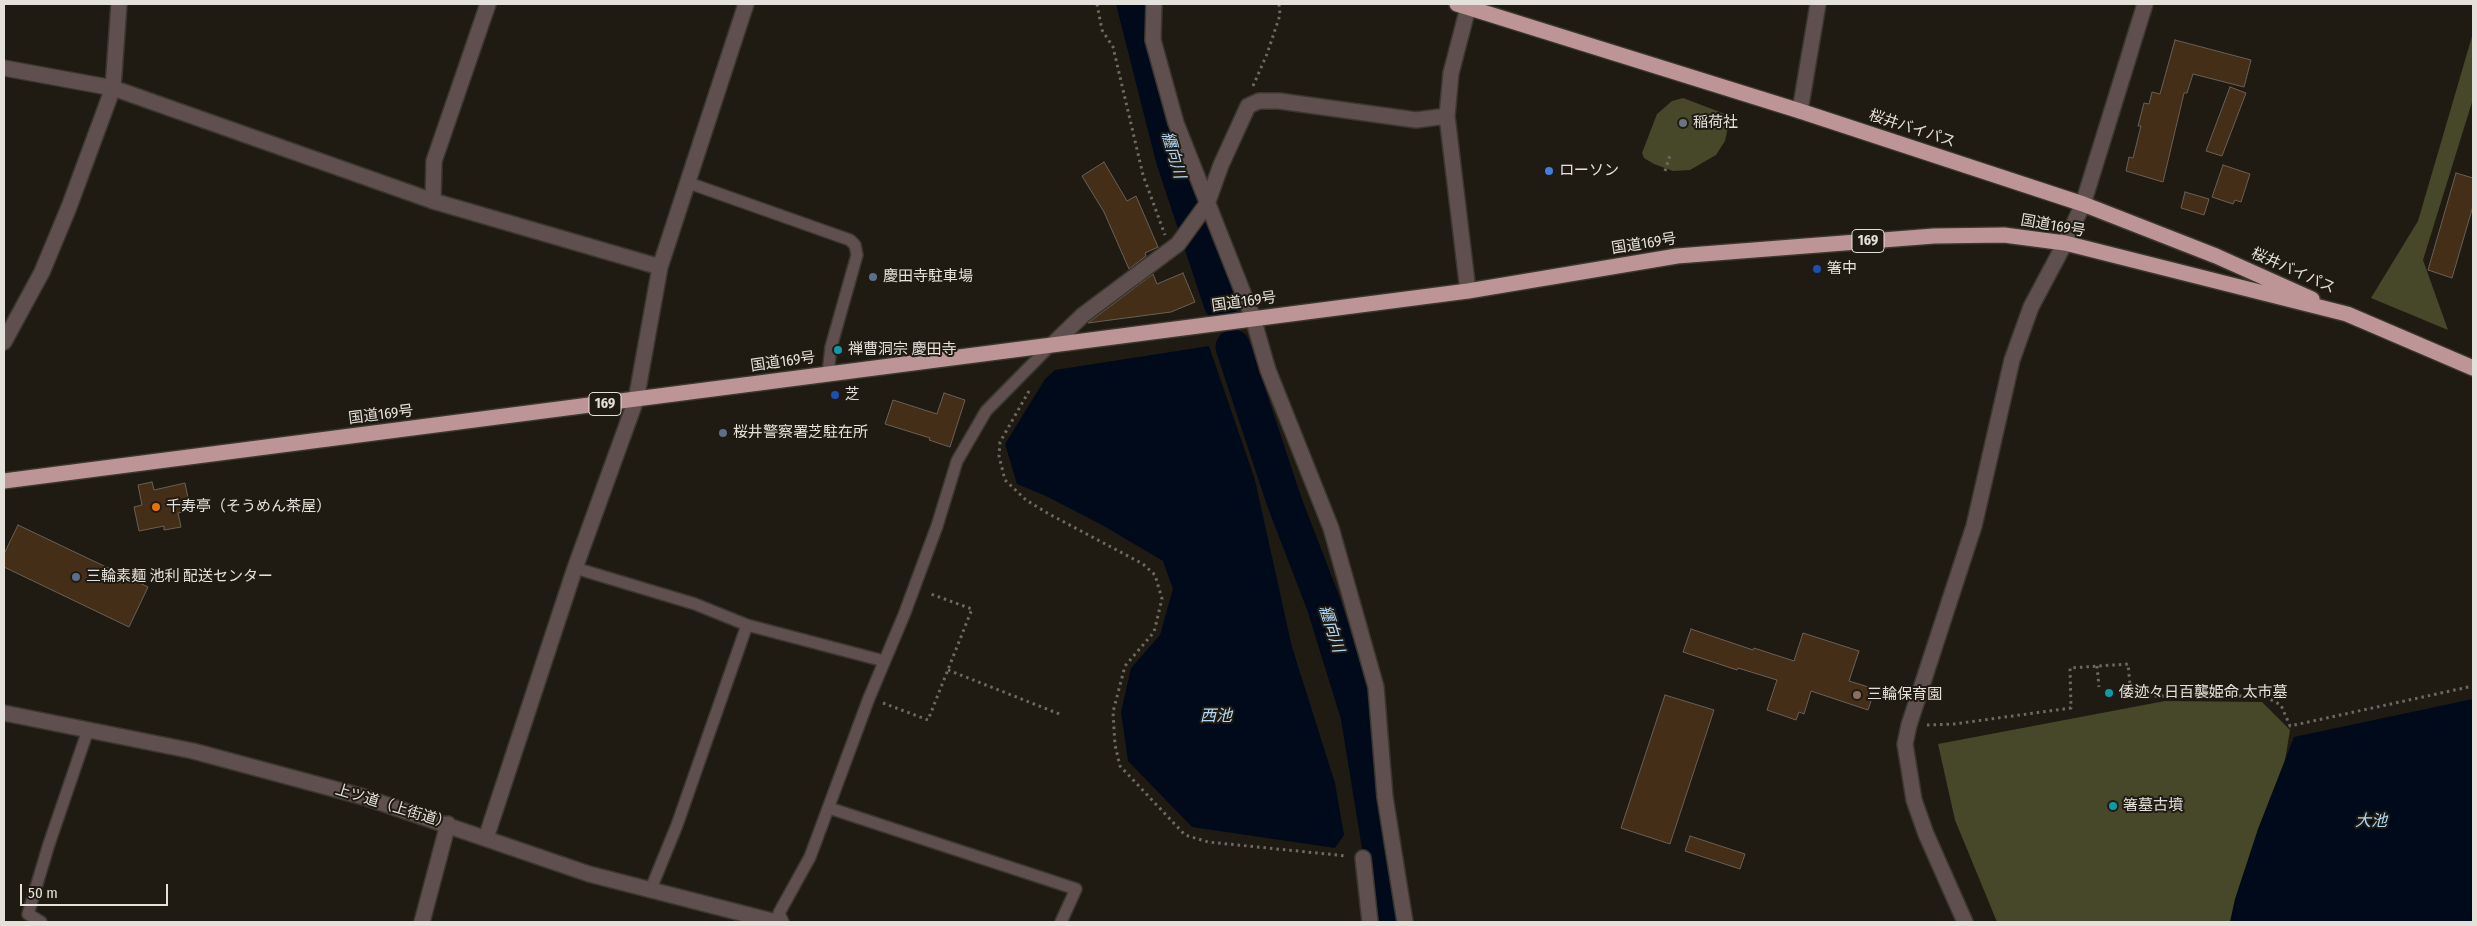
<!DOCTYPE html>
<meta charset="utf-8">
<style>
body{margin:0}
#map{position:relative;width:2477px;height:926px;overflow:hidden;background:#201b12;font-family:"Fira Sans Condensed",sans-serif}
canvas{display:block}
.frame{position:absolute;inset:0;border:5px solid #e4e1da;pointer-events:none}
.scale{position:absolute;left:20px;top:884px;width:148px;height:22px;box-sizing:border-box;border:2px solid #e4e1da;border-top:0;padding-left:6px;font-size:15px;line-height:18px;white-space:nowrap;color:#e4e1da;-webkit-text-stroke:4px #201b12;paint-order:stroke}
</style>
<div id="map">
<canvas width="2477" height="926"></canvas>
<div class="frame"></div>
<div class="scale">50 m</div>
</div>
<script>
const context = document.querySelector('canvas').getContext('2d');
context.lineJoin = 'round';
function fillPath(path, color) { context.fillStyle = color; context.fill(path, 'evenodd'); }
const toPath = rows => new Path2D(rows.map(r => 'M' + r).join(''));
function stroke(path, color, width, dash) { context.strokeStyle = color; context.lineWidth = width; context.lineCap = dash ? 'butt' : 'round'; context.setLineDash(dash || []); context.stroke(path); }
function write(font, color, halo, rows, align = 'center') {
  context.font = font + ' "Fira Sans Condensed","Noto Sans JP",sans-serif'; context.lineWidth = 4; context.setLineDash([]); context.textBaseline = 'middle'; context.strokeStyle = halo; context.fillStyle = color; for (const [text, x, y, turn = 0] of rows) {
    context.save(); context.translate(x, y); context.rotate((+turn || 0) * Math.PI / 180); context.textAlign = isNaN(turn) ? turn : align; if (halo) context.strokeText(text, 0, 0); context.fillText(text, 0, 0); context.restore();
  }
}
const forest = toPath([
 [2473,33,2473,99,2423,260,2448,330,2371,298,2418,221],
 [1683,98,1725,114,1728,127,1725,141,1716,155,1690,170,1673,171,1654,164,1644,158,1642,153,1657,114,1672,101],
 [2165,701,2262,702,2290,730,2280,791,2243,922,1997,922,1955,820,1938,744]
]);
const water = toPath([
 [1209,346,1255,480,1292,647,1335,783,1344,835,1335,848,1192,827,1128,761,1121,712,1131,668,1160,635,1165,617,1173,589,1163,561,1102,525,1046,496,1017,484,1005,444,1045,379,1055,370],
 [2473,699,2473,922,2230,922,2235,899,2258,829,2294,737]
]);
const river = toPath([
 [1134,4,1173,158,1221,303],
 [1233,347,1284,501,1324,605,1358,715,1384,875,1386,922]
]);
const building = toPath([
 [2175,40,2251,60,2244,87,2193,74,2187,93,2184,93,2163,182,2126,171,2129,157,2133,158,2141,126,2138,126,2144,103,2149,104,2152,92,2160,94,2175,40],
 [2230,87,2246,93,2222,156,2206,151,2230,87],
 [1104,162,1127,201,1136,196,1158,247,1145,253,1146,256,1129,269,1104,212,1082,176,1104,162],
 [2223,165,2250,174,2241,202,2235,200,2233,204,2212,197,2223,165],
 [2456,173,2473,178,2473,206,2452,278,2428,270,2456,173],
 [2185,192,2209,199,2204,215,2181,208,2185,192],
 [1183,273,1195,302,1171,312,1088,323,1153,274,1157,284,1183,273],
 [944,393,965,400,950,447,929,440,930,438,885,424,893,400,937,414,944,393],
 [152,482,154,490,185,483,189,503,184,504,186,511,178,513,181,527,164,530,164,526,139,531,134,507,142,505,138,485,152,482],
 [18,525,148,587,129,627,4,567,4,554,18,525],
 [1691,629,1753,650,1754,648,1794,661,1803,633,1859,651,1849,681,1875,689,1868,710,1811,691,1804,714,1799,712,1796,720,1767,710,1777,680,1738,668,1737,670,1683,652,1691,629],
 [1665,695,1714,710,1670,844,1621,828,1665,695],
 [1690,836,1745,854,1740,869,1685,851,1690,836]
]);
const path = toPath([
 [1097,4,1102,30,1113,47,1143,175,1165,235],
 [1253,86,1267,54,1280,15,1279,4],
 [1665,171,1670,155],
 [1029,391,1000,442,999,456,1005,480,1026,500,1049,514,1143,564,1155,575,1162,599,1154,632,1125,666,1113,712,1115,745,1120,766,1185,835,1208,842,1347,856],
 [2097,666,2099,687],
 [948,670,1062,715],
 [883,703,928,720,972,609,928,593],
 [1927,725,1954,724,2071,708,2070,668,2128,664,2131,696,2264,696,2281,705,2290,726,2473,686]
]);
const lane = toPath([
 [686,182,850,240,855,245,857,255,831,347,828,373],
 [575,568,695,604,747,625,884,661],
 [829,808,1076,889,1061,922],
 [650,891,677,825,747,625],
 [41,922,28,914,49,844,88,730],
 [783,922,779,913,810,857,869,698,904,615,937,526,957,461,986,411,1052,344]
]);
const street = toPath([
 [1154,4,1153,40,1176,123,1253,318,1268,370,1331,528,1376,687,1385,797,1405,922],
 [4,68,113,88,433,201,660,267],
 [1800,111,1818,4],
 [433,201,434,161,488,4],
 [1468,291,1447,116,1451,73,1469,4],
 [4,342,42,272,69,207,113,88,119,4],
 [1053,344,1083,315,1178,244,1207,204,1221,165,1248,106,1259,101,1279,101,1416,120,1447,116],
 [4,713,193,751,364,797,589,874,776,922],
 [486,838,575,568,636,400,660,267,746,4],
 [1363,858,1370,922],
 [422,922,448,824],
 [1965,922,1926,834,1914,800,1905,744,1909,725,1974,526,2012,360,2031,307,2065,243,2083,204,2145,4]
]);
const highway = toPath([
 [1457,4,1800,111,2083,204,2216,256,2312,299],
 [4,481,1468,291,1677,256,1934,236,2004,235,2065,243,2347,314,2473,368]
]);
const markers = [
 [1683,123,5,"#6b7280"],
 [1549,171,5,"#3f7fe0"],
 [1817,269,5,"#1a4fb4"],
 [873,277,5,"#5c6f8a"],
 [838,350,5,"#0f9aa8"],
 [835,395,5,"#1a4fb4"],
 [723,433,5,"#5c6f8a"],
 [156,507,5,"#e8710a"],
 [76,577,5,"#5c6f8a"],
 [2109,693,5,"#0f9aa8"],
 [1857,695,5,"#8d6e63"],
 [2113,806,5,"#0f9aa8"]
];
const shields = [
 [1868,241,32],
 [605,404,32]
];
const shieldNames = [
 ["169",1868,241],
 ["169",605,404]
];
const poiNames = [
 ["稲荷社",1693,123],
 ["ローソン",1559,171],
 ["箸中",1827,269],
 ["慶田寺駐車場",883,277],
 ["禅曹洞宗 慶田寺",848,350],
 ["芝",845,395],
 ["桜井警察署芝駐在所",733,433],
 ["千寿亭（そうめん茶屋）",166,507],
 ["三輪素麺 池利 配送センター",86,577],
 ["倭迹々日百襲姫命 太市墓",2119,693],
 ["三輪保育園",1867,695],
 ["箸墓古墳",2123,806]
];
const streetNames = [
 ["桜井バイパス",1912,129,18],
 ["国道169号",2053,226,10],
 ["国道169号",1644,244,-9],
 ["桜井バイパス",2293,271,24],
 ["国道169号",1244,302,-8],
 ["国道169号",783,362,-8],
 ["国道169号",381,415,-7],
 ["上ツ道（上街道）",393,807,17]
];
const waterNames = [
 ["纒向川",1173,155,74],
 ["纒向川",1331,629,72],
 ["西池",1216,717],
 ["大池",2371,822]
];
fillPath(forest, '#464829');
fillPath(water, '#000a1b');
stroke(river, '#000a1b', 35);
fillPath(building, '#442e17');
stroke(building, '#696058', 1);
stroke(lane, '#3b372e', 14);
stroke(street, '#3b372e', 18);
stroke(highway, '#3b372e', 18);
stroke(path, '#6e6a62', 3, [2.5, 4]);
stroke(lane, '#5f4f4f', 11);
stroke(street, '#5f4f4f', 15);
stroke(highway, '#bd9597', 15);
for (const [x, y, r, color] of markers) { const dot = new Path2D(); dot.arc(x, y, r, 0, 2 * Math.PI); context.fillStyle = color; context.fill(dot); stroke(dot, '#201b12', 2); }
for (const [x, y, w] of shields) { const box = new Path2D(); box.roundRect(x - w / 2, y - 11.5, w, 23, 4); context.fillStyle = '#201b12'; context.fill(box); stroke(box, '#e4e1da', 1); }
write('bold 14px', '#e4e1da', null, shieldNames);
write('15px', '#e4e1da', '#201b12', poiNames, 'left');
write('15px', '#e4e1da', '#201b12', streetNames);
write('italic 16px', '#b0d8f9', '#201b12', waterNames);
</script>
